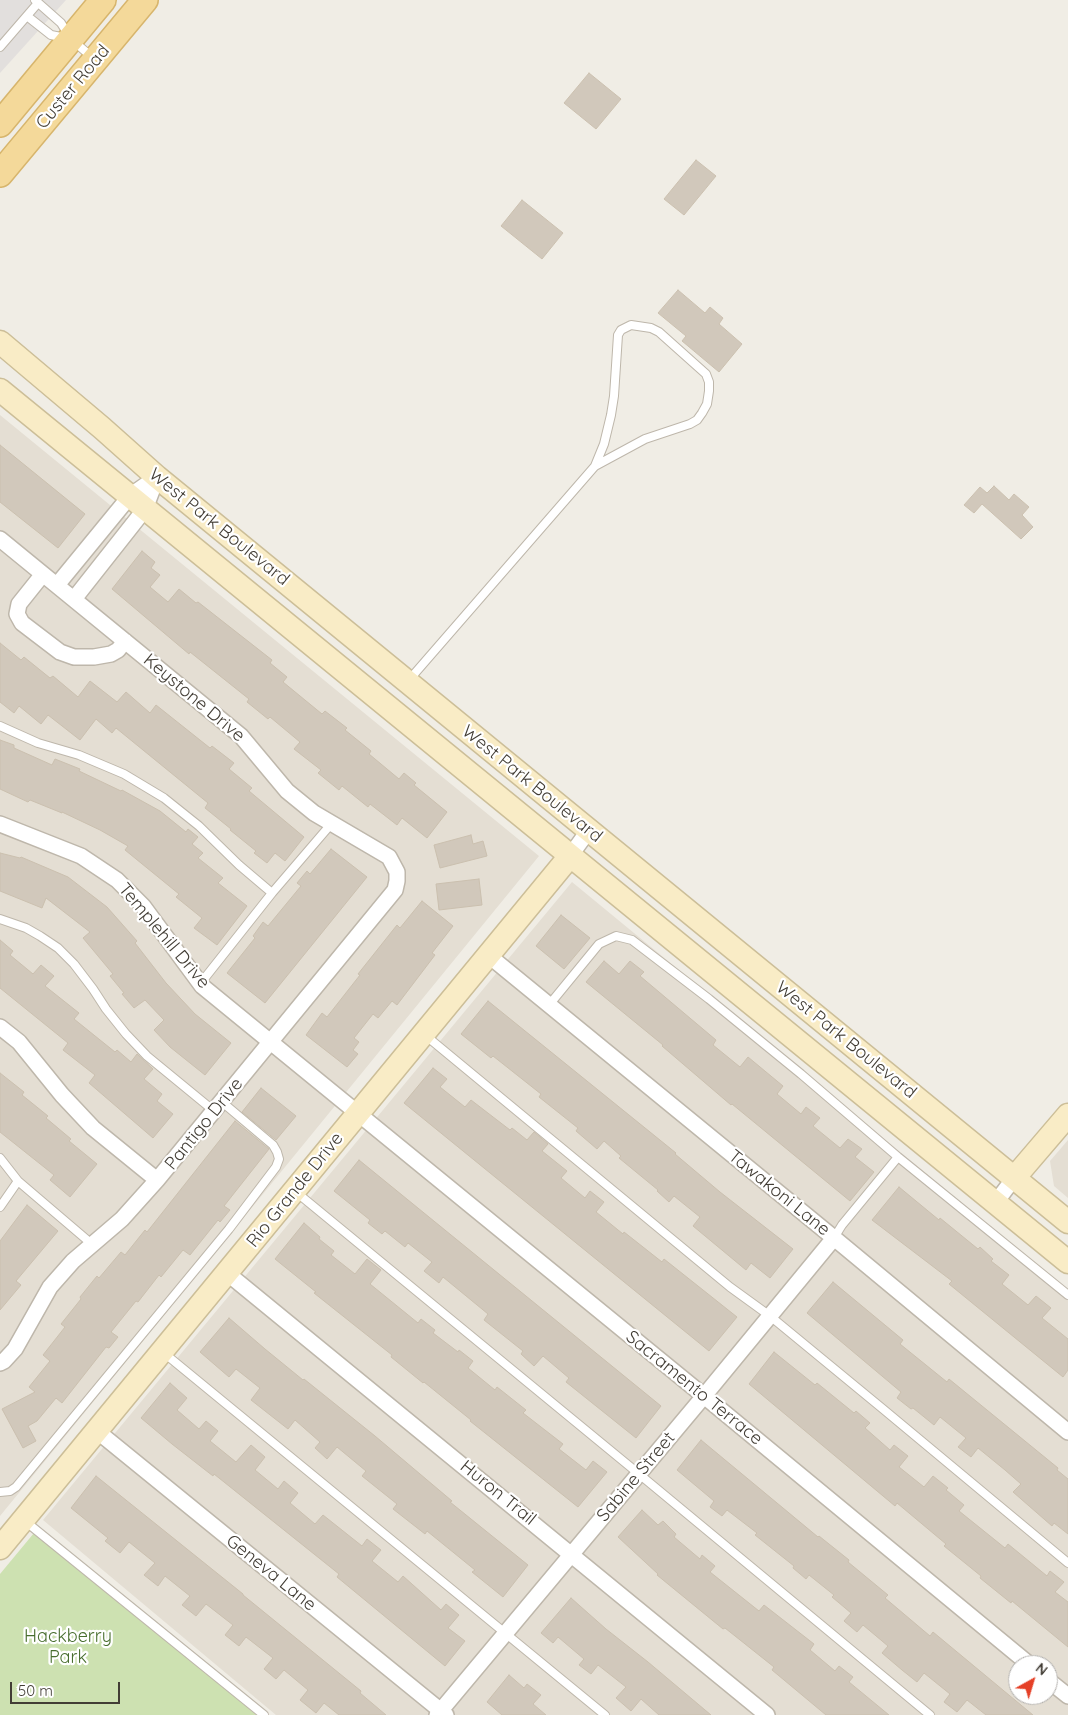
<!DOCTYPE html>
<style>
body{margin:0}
#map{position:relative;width:1068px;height:1715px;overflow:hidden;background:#f0ede5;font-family:Quicksand,sans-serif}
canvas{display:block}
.north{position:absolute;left:1008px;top:1655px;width:50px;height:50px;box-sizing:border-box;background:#fff;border:1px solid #b3b1ae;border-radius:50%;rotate:39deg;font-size:14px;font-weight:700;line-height:20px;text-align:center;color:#423d35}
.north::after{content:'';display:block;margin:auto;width:18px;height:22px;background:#e54027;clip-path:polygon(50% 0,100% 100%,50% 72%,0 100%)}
.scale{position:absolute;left:10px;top:1682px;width:110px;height:22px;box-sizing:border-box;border:2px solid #423d35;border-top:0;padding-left:6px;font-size:15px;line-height:18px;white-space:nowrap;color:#423d35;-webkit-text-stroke:4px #fff;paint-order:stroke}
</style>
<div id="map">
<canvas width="1068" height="1715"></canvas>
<div class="north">N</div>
<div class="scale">50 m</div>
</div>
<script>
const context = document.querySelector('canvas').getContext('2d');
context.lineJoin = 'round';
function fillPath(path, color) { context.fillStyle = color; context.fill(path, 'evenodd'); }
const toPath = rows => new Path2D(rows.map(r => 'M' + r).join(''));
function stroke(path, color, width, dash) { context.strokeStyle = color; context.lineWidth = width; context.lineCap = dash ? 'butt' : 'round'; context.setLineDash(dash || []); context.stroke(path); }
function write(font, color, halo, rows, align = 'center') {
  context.font = font + ' Quicksand,sans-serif'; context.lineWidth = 4.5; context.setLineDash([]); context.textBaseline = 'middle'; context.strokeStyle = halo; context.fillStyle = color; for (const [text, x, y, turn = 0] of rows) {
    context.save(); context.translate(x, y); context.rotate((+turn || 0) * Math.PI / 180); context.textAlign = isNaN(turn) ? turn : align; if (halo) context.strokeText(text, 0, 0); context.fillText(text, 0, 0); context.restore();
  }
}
const residential = toPath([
 [0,415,539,856,0,1516],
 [572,882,1068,1290,1068,1715,276,1715,43,1520],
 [1018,1665,1048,1665,1048,1695,1018,1695],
 [1068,1140,1068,1198,1054,1186,1050,1161]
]);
const green = toPath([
 [34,1533,257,1715,0,1715,0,1574]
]);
const parking = toPath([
 [0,0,66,0,0,73]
]);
const building = toPath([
 [589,73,621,99,596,129,564,103,589,73],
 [696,160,716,176,684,215,664,199,696,160],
 [522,200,563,233,542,259,501,226,522,200],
 [678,290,705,313,710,307,723,318,719,324,742,344,719,372,682,341,686,336,658,313,678,290],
 [0,445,85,514,58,548,0,502,0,445],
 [994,486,1009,500,1014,494,1029,507,1022,515,1033,527,1021,539,982,504,974,513,964,505,980,487,987,493,994,486],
 [142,551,155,562,151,568,160,575,150,587,168,602,179,589,196,603,198,602,272,660,270,663,287,677,283,682,322,714,325,711,347,728,345,730,371,751,369,754,399,779,404,773,416,783,414,785,447,812,427,838,402,818,397,825,370,804,368,807,342,786,339,790,318,773,321,770,294,749,300,742,270,717,268,719,247,702,249,699,190,652,189,654,112,589,142,551],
 [0,643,21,660,24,657,50,678,53,676,78,697,90,681,117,702,126,692,150,713,156,705,210,748,212,746,234,763,229,769,252,788,249,791,304,837,285,861,275,853,267,863,254,853,256,851,230,830,231,829,205,808,208,803,116,728,112,733,96,719,80,740,48,715,41,724,19,706,14,713,0,702,0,643],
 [0,740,14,745,14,748,52,765,55,759,80,769,79,771,121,791,122,790,160,811,186,832,188,829,198,837,192,844,203,853,198,858,223,878,218,883,247,906,217,945,194,928,202,918,176,897,179,894,125,850,128,846,100,830,62,812,62,813,30,800,28,802,0,789,0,740],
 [471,835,473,844,483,841,487,856,440,868,434,845,471,835],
 [331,849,367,877,265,1003,227,973,255,938,253,936,263,922,268,926,301,886,297,883,307,871,310,874,331,849],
 [0,853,20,858,21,857,68,877,107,907,137,941,135,943,166,983,195,1014,231,1043,205,1075,170,1047,154,1030,164,1020,145,1000,134,1008,122,994,124,993,110,976,113,974,83,938,90,932,46,898,42,908,0,891,0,853],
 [479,879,482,905,439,910,436,884,479,879],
 [422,901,453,926,432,953,435,955,397,1005,392,1001,378,1018,373,1014,354,1038,359,1042,353,1050,358,1054,347,1067,306,1035,322,1013,327,1017,360,975,358,974,397,925,400,928,422,901],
 [561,915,590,938,564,969,536,946,561,915],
 [0,940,13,951,10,955,33,974,41,965,54,976,45,986,79,1013,74,1019,115,1052,117,1050,131,1062,137,1054,153,1069,144,1079,162,1094,157,1101,173,1114,153,1138,89,1083,95,1075,63,1050,68,1043,0,988,0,940],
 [604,961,619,974,630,961,644,972,640,976,716,1040,713,1045,740,1067,748,1057,783,1086,777,1094,801,1114,806,1107,820,1118,813,1126,840,1148,848,1139,862,1149,855,1157,874,1172,850,1201,732,1104,731,1105,662,1046,663,1045,586,982,604,961],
 [488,1001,676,1153,675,1154,720,1192,793,1249,770,1278,751,1263,746,1270,693,1226,700,1217,674,1196,669,1202,657,1191,658,1190,619,1158,621,1156,604,1141,597,1149,576,1131,578,1128,539,1097,541,1094,493,1056,491,1058,461,1034,488,1001],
 [433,1068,447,1079,440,1087,465,1107,471,1100,510,1130,512,1128,527,1140,534,1132,548,1144,542,1151,567,1171,561,1178,585,1198,590,1191,604,1202,596,1212,623,1234,624,1232,662,1262,664,1259,737,1317,709,1351,404,1103,433,1068],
 [0,1073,24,1092,22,1095,48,1116,46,1118,71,1139,69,1141,97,1164,70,1197,50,1180,54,1175,0,1132,0,1073],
 [261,1088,296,1116,276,1140,242,1112,261,1088],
 [235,1121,269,1149,224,1206,230,1210,220,1222,218,1220,190,1255,183,1250,161,1277,159,1275,138,1302,136,1301,111,1332,118,1337,109,1348,106,1347,62,1403,56,1398,37,1421,28,1426,36,1441,23,1448,2,1409,35,1392,29,1387,50,1361,43,1355,65,1327,61,1324,81,1299,80,1297,97,1276,99,1278,121,1252,125,1255,145,1230,147,1232,235,1121],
 [359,1160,661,1406,636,1438,566,1382,569,1378,543,1356,534,1366,521,1354,523,1351,484,1320,488,1314,443,1277,439,1283,424,1271,432,1262,408,1243,405,1247,385,1231,382,1234,368,1223,370,1220,334,1191,359,1160],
 [899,1187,939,1220,940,1218,978,1249,980,1247,993,1259,991,1261,1009,1275,1002,1284,1028,1305,1036,1296,1051,1308,1042,1318,1068,1339,1068,1370,1063,1377,949,1284,952,1281,872,1220,899,1187],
 [27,1205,58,1231,16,1281,21,1285,0,1310,0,1241,27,1205],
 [304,1223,320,1237,319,1239,334,1251,331,1255,355,1274,367,1259,381,1270,370,1284,418,1323,421,1319,435,1330,433,1333,458,1352,459,1350,473,1361,468,1368,495,1390,497,1387,526,1410,523,1413,563,1444,559,1449,586,1470,593,1461,607,1472,578,1507,470,1421,471,1420,424,1382,423,1383,391,1357,392,1355,314,1293,316,1292,275,1259,304,1223],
 [833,1282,903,1340,900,1344,947,1382,949,1379,1058,1468,1057,1470,1068,1479,1068,1534,1054,1523,1052,1526,1013,1492,1021,1484,1005,1470,978,1448,971,1457,958,1447,966,1438,940,1417,934,1425,913,1408,911,1409,897,1398,901,1392,807,1313,833,1282],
 [229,1318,265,1349,303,1380,304,1379,375,1436,452,1501,450,1502,528,1565,503,1597,472,1572,475,1570,427,1531,425,1534,393,1509,397,1504,362,1476,366,1471,337,1447,327,1459,315,1448,320,1442,295,1420,288,1429,251,1400,260,1388,236,1369,229,1377,200,1352,229,1318],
 [774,1352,815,1385,817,1383,854,1413,856,1411,870,1423,865,1428,890,1450,894,1445,908,1456,899,1467,924,1487,933,1476,948,1488,946,1490,964,1505,959,1511,1005,1548,1008,1544,1047,1576,1050,1571,1064,1582,1055,1592,1068,1602,1068,1647,1012,1601,1011,1603,980,1578,981,1576,944,1546,946,1544,897,1503,895,1506,749,1384,774,1352],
 [170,1383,187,1398,177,1410,199,1429,206,1421,218,1431,210,1441,236,1462,251,1445,265,1457,255,1470,278,1489,284,1481,298,1493,290,1503,315,1524,323,1515,362,1546,367,1539,381,1550,372,1561,398,1582,403,1576,441,1610,446,1604,459,1615,448,1628,465,1641,445,1666,337,1577,339,1574,214,1474,213,1476,172,1444,141,1418,170,1383],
 [701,1440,818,1537,819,1536,849,1560,848,1562,888,1595,885,1598,930,1636,933,1632,1033,1715,986,1715,967,1700,957,1712,944,1702,950,1694,924,1673,917,1682,902,1670,882,1653,888,1646,863,1625,857,1632,844,1621,851,1613,832,1597,834,1595,809,1575,806,1579,793,1568,794,1566,755,1535,757,1533,727,1510,722,1516,710,1507,714,1501,677,1470,701,1440],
 [96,1476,243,1594,243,1595,361,1691,360,1693,386,1715,339,1715,324,1703,316,1713,300,1700,308,1690,284,1670,276,1679,264,1669,273,1658,246,1637,239,1646,225,1635,233,1625,206,1604,196,1616,182,1605,190,1596,165,1576,158,1586,144,1575,155,1563,129,1542,120,1553,105,1541,108,1538,71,1508,96,1476],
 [642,1510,658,1525,663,1521,676,1534,674,1537,700,1559,702,1555,715,1566,710,1572,759,1611,764,1605,814,1644,810,1650,835,1671,839,1666,853,1677,849,1682,889,1715,826,1715,772,1670,774,1667,725,1628,723,1629,657,1575,658,1574,618,1537,642,1510],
 [571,1598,606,1629,648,1662,711,1715,659,1715,641,1699,631,1711,616,1698,626,1687,598,1665,591,1674,579,1665,584,1659,558,1637,553,1643,541,1633,571,1598],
 [509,1675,524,1688,527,1684,541,1695,533,1704,546,1715,502,1715,487,1702,509,1675]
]);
const lane = toPath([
 [35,0,61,23,71,39,93,58],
 [27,16,51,35,66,38],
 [0,47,38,3],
 [409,680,595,466,645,439,690,424,697,420,702,413,707,404,709,391,709,382,706,374,659,332,651,328,631,325,621,330,618,335,614,396,611,415,604,444,595,466],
 [0,726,38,743,79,755,124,774,164,798,199,826,239,865,272,893,332,823],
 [0,919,26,928,40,936,58,948,74,964,93,989,106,1009,126,1034,147,1056,214,1111],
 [200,984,272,893],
 [549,1005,599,944,616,936,632,940,709,999,801,1074,898,1157,1068,1295],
 [425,1035,730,1287,770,1316,883,1409,1068,1563],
 [0,1158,18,1181,0,1207],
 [18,1181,93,1245],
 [296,1192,639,1474,930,1715],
 [834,1238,842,1225,898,1157],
 [164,1353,605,1715],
 [0,1492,10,1491,16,1487,229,1229,276,1167,279,1159,277,1152,273,1145,222,1102],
 [25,1521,264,1715]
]);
const street = toPath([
 [0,539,241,736,287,791,314,813,389,857,397,872,397,881,395,890,157,1180,122,1219,73,1261,50,1287,15,1349,4,1361,0,1363],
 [43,574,19,604,17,614,22,623,60,652,74,657,94,657,111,654,118,650,125,641],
 [57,585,130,496,157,477],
 [74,599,145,509,157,477],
 [0,824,81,856,117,880,143,906,202,986,704,1396,1030,1665],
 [570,856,589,830],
 [488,955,834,1238,1068,1432],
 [0,1027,19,1042,62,1095,93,1128,157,1180],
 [996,1202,1015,1177],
 [227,1273,767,1715],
 [97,1431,446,1715],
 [1048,1680,1068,1696],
 [437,1715,704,1396,834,1238]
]);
const secondary = toPath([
 [0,342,102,428,157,477,1068,1222],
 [0,390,1068,1262],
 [1015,1177,1068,1115],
 [0,1548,570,856]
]);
const primary = toPath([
 [0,124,103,0],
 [0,174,145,0]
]);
const streetNames = [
 ["Custer Road",73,87,-50],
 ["West Park Boulevard",219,527,39],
 ["Keystone Drive",194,698,40],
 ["West Park Boulevard",532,784,39],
 ["Templehill Drive",164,936,50],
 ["West Park Boulevard",846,1040,39],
 ["Pantigo Drive",204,1124,-51],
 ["Rio Grande Drive",295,1190,-51],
 ["Tawakoni Lane",779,1193,39],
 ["Sacramento Terrace",694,1388,39],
 ["Sabine Street",636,1477,-50],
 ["Huron Trail",498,1493,39],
 ["Geneva Lane",271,1573,39]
];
const parkNames = [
 ["Hackberry",68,1637],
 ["Park",68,1658]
];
fillPath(residential, '#e4ded3');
fillPath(green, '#cde1b1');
fillPath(parking, '#e2dfdd');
fillPath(building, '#d1c8bb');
stroke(building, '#cbc0af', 1);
stroke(lane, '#beb7ab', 10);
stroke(street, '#beb7ab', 18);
stroke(secondary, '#ccbe98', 25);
stroke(primary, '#d7b56c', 28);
stroke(lane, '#fff', 8);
stroke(street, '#fff', 15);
stroke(secondary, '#f9ecc6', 22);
stroke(primary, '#f4d99a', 25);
write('18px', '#423d35', '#fff', streetNames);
write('18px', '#486e2e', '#fff', parkNames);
</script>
